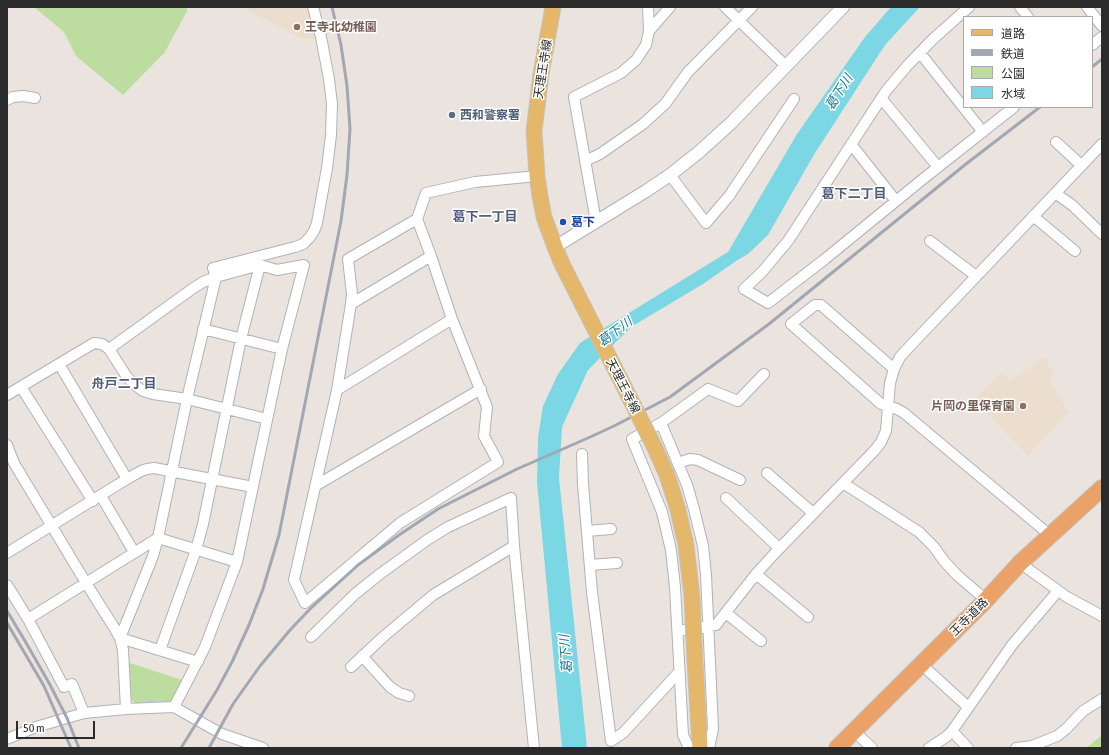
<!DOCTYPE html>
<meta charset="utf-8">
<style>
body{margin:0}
#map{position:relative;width:1109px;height:755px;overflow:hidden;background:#ebe4de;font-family:"Asap Condensed","Noto Sans JP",sans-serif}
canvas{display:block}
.frame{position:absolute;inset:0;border:8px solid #2b2b2b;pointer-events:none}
.legend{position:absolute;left:963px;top:16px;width:130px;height:92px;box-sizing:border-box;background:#fff;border:1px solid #aaa;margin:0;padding:5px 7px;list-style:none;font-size:12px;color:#2b2b2b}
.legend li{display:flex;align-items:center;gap:8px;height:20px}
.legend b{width:20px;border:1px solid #aaa}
.scale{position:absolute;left:16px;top:721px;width:79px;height:18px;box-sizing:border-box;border:2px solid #2b2b2b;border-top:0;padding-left:5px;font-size:12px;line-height:14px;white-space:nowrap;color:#2b2b2b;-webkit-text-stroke:3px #fff;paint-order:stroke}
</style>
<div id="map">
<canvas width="1109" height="755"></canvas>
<div class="frame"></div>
<ul class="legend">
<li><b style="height:5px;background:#e5b76a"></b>道路</li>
<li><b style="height:5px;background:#a1a7b3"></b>鉄道</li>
<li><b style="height:11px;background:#bddda0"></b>公園</li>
<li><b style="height:11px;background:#7bd7e4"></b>水域</li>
</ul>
<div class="scale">50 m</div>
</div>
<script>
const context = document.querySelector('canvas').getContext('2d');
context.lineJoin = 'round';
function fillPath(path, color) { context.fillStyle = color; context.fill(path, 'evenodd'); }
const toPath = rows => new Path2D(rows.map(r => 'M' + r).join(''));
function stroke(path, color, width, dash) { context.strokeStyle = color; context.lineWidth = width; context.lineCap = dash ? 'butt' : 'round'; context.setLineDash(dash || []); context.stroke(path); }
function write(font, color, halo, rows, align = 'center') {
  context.font = font + ' "Asap Condensed","Noto Sans JP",sans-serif'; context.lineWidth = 3; context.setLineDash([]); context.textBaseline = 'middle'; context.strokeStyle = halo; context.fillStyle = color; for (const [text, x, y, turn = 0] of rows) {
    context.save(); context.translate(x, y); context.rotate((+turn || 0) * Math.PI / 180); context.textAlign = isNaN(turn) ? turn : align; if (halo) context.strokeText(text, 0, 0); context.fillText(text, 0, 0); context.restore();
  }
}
const education = toPath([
 [242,7,309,7,316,39,303,39],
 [1044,357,1054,373,1050,382,1069,412,1028,456,1001,429,975,399,1002,372,1010,381]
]);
const green = toPath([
 [34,7,187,7,187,11,165,52,123,95,76,56,64,32],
 [127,662,182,680,173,701,135,703,129,697],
 [1102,735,1102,748,1086,748]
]);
const water = toPath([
 [891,7,920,7,885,45,815,153,768,235,748,254,736,261,703,284,631,327,588,370,562,427,559,478,587,748,562,748,537,482,538,438,543,406,558,374,580,343,728,252,797,134,865,37]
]);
const minor = toPath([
 [648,7,649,31],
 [725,7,786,66],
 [969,7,933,39,907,66,886,91,788,241,762,272,744,289,768,303,825,259,923,179,1014,107],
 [1020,7,1028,17],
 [1087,7,1102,26],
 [1092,45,1102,37],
 [920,53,983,132],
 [881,98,938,167],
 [7,100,13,97,23,96,35,98],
 [1056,142,1081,165],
 [851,144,896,201],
 [585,161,600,154,643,124,665,104,688,72,752,7],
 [670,175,706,223,729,196,794,99],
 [1055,193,1072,205,1102,234],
 [1033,216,1075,251],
 [417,219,431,256,452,319,487,407,484,436,498,462,400,523,305,603,294,580,337,390,351,304,352,294,348,259,417,219,426,193,475,182,537,176],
 [596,222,574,97,621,73,636,60,646,45,649,31,670,7],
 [930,241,976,276],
 [351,304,431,256],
 [203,329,282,349],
 [109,349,192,289,203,282,216,277,260,265,277,270,304,265,282,349,237,562,205,647,174,707],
 [59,364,127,479],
 [894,369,821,305,815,305,791,324,881,404,897,409,904,413,1051,536],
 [21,387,93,501],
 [337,390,452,319],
 [7,395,94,343,102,344,109,349,127,377,135,385,143,391,153,394,187,399,267,419],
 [661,423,687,485,694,509,703,546,706,575,713,729,709,748],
 [7,445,14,463,86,583,115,629,120,638,123,650,126,709],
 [582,454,583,484,592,592,611,741,623,733,679,672],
 [678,463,690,459,698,460,740,480],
 [767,473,813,513],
 [843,483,919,532,934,547,944,561,957,575,986,600],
 [315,486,481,389],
 [101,496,134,552],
 [726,498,779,548],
 [587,531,611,529],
 [7,553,127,479,141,471,147,469,154,468,253,487],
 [1020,563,1067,597,1102,616],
 [590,565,617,563],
 [756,574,808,617],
 [7,585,28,619,64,687,72,684,84,713],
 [726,613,761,641],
 [28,619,158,538,237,562],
 [678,631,716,625,756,574,775,553,875,450,881,442,886,431,890,383,894,369,900,357,911,345,1102,144],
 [311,637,355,594,380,574,427,540,448,527,511,498,514,546,534,748],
 [160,650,196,550,203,524,241,339,260,265],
 [362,656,390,687,399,693,409,696],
 [198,662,120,638,153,556,158,538,187,399,216,277,213,268,295,247,303,244,310,237,314,231,317,223,327,168,331,135,332,104,329,79,321,37,313,7],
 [921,664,968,707],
 [351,667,383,637,433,595,514,546],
 [854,731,872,748],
 [952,731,968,748],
 [7,739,36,727,84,713,126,709,174,707,222,734,263,748],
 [689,748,683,735,675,587,671,550,662,512,632,439,661,423,708,389,738,401,764,374],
 [929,748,946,737,952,731,1012,645,1058,591],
 [1016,748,1032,746,1057,736,1066,729,1083,711,1102,699]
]);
const tertiary = toPath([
 [555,247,646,191,670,175,699,152,731,123,843,7]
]);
const primary = toPath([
 [553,7,541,74,534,131,537,176,540,196,544,217,555,247,562,264],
 [694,643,700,748]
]);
const trunk = toPath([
 [837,748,986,600,1020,563,1102,488]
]);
const rail = toPath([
 [1092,67,1102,59],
 [7,611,25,641,49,683,67,718,79,748],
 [7,623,44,686,71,748],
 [181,748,217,690,232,662,249,625,263,589,279,535,341,221,347,175,350,129,347,86,341,45,332,7],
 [209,748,233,704,260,666,290,630,311,608,358,565,399,535,438,509,517,469,588,438,614,426,670,397,769,324,966,164,1040,107]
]);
const primaryBridge = toPath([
 [562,264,654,446,667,475,678,510,686,545,692,597,694,643]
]);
const markers = [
 [297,27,4,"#8d6e63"],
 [452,115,4,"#5c6f8a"],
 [563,222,4,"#1a4fb4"],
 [1023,406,4,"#8d6e63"]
];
const educationNames = [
 ["王寺北幼稚園",305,27],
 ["片岡の里保育園",1015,406,"right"]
];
const streetNames = [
 ["天理王寺線",543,69,-81],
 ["天理王寺線",623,386,63],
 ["王寺道路",969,617,-45]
];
const serviceNames = [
 ["西和警察署",460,115]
];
const transitNames = [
 ["葛下",571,222]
];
const waterNames = [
 ["葛下川",839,92,-58],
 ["葛下川",615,332,-37],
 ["葛下川",566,654,-95]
];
const neighbourhoodNames = [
 ["葛下二丁目",854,194],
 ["葛下一丁目",485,217],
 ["舟戸二丁目",124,384]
];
fillPath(education, '#ecdecf');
fillPath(green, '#bddda0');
fillPath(water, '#7bd7e4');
stroke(minor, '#afb2ba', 12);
stroke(tertiary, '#afb2ba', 14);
stroke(primary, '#c4c4c4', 17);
stroke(trunk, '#c4c4c4', 18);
stroke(minor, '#fff', 10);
stroke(tertiary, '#fff', 12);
stroke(primary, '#e5b76a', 15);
stroke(trunk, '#eaa268', 16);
stroke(rail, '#a1a7b3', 3);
stroke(primaryBridge, '#c4c4c4', 17, []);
stroke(primaryBridge, '#e5b76a', 15);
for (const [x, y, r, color] of markers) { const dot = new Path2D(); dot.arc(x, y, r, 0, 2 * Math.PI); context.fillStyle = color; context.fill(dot); stroke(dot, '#fff', 1.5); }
write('bold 12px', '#785e54', '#fff', educationNames, 'left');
write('12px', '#2b2b2b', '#fff', streetNames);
write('bold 12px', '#4e5e75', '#fff', serviceNames, 'left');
write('bold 12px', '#164399', '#fff', transitNames, 'left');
write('italic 13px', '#197891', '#fff', waterNames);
write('bold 13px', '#4f5c78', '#fff', neighbourhoodNames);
</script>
